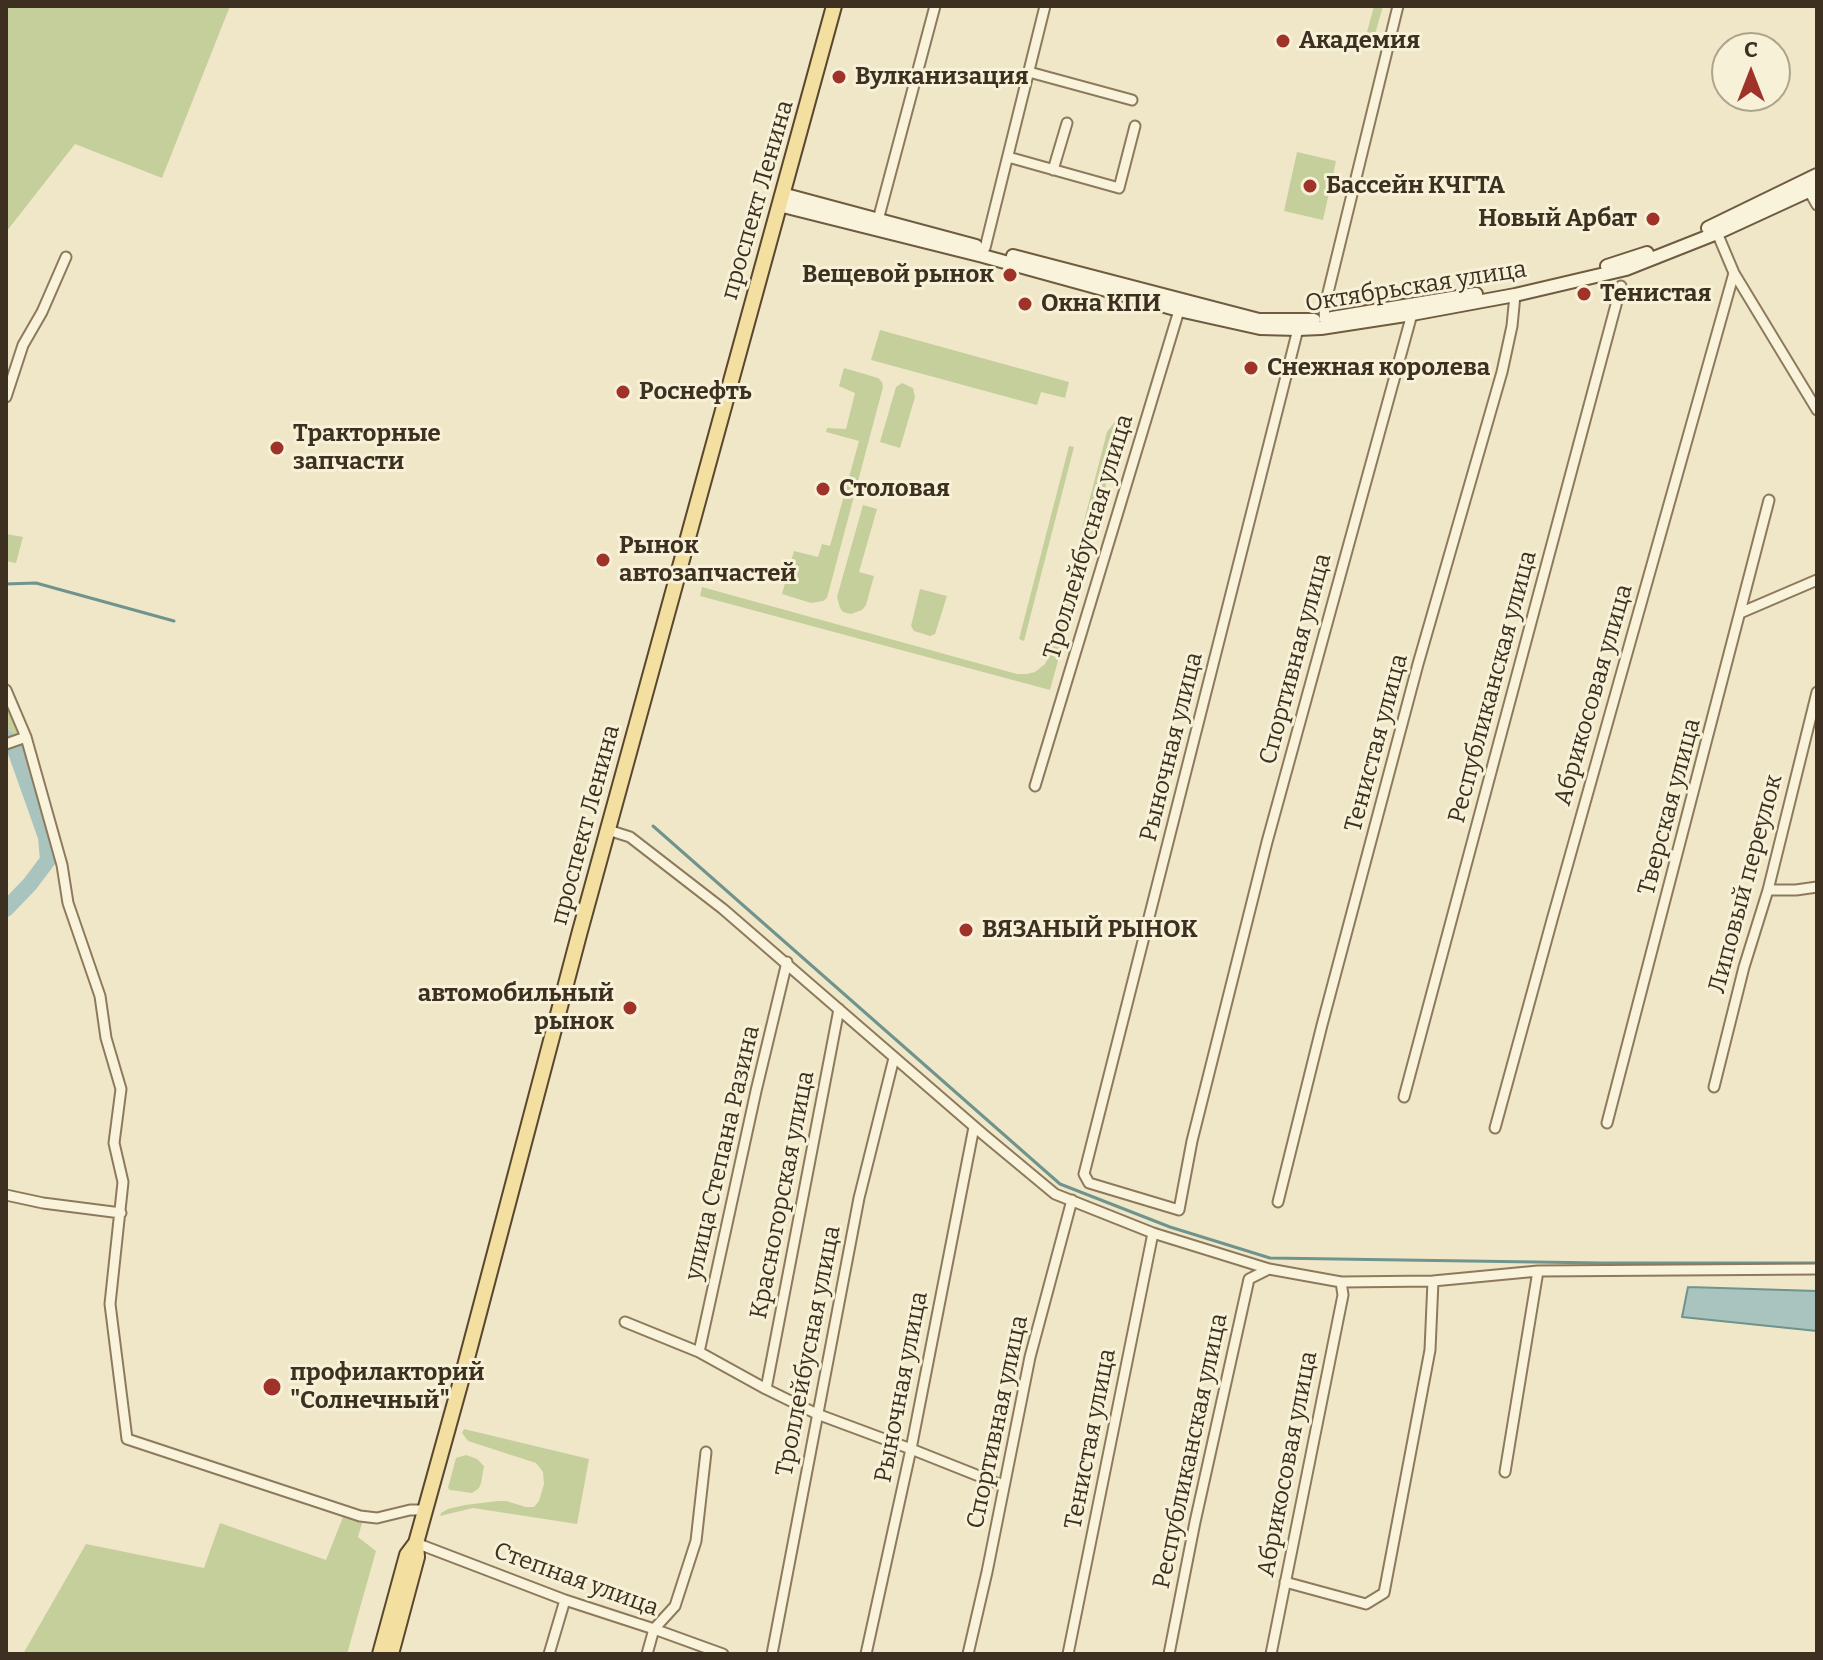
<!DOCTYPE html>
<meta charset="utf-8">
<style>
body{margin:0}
#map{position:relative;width:1823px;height:1660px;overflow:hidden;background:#f0e7c8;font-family:Bitter,serif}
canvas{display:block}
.frame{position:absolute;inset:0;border:8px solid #3d3020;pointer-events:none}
.north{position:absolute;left:1711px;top:32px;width:80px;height:80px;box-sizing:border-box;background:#f7f1d8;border:2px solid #ada48e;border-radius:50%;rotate:0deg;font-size:22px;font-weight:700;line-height:32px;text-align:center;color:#3d3020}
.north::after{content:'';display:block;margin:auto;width:28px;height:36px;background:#9f3229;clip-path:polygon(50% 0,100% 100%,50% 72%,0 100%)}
</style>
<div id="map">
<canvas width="1823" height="1660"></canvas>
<div class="frame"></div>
<div class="north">С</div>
</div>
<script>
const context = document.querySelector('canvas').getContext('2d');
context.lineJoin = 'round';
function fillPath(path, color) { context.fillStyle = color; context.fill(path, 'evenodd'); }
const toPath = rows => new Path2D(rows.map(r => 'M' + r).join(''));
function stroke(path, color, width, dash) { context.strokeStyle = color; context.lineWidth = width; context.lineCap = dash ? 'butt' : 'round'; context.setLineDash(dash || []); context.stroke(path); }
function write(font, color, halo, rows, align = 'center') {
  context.font = font + ' Bitter,serif'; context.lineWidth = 6; context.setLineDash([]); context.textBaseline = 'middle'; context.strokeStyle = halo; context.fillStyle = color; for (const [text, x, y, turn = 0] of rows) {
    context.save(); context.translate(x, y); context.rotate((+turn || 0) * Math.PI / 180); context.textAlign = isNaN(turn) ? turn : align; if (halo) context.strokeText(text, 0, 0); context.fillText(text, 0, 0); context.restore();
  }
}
const green = toPath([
 [6,6,230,6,162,178,75,144,6,232],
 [1374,6,1383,6,1372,45,1364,43],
 [1297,152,1336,161,1323,220,1284,211],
 [880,330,1069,382,1065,398,1041,392,1037,405,871,360],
 [844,368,878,378,882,382,883,387,827,598,823,601,811,603,782,594,794,551,818,557,822,544,830,546,859,441,826,432,827,428,846,429,855,393,839,386],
 [902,383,913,388,915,397,900,448,880,442,896,387],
 [1117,419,1123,422,1050,690,700,596,702,587,1017,674,1027,674,1035,672,1045,664,1049,656,1107,432],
 [1069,446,1074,447,1024,641,1019,639],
 [863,505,877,509,859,572,874,576,866,605,862,610,851,614,843,612,840,608,837,597],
 [6,534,23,537,16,563,6,561],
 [920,589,947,596,935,634,930,636,914,631,911,626],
 [6,700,22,736,10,739,6,736],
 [464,1429,589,1459,577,1524,473,1508,440,1516,441,1513,448,1509,465,1505,498,1501,506,1501,526,1507,534,1507,539,1501,544,1484,543,1472,536,1463,468,1441,462,1433],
 [466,1455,477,1459,484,1466,481,1483,479,1488,472,1493,450,1490,448,1488,456,1458],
 [343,1517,362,1523,358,1537,376,1551,347,1654,23,1654,86,1544,204,1568,220,1523,326,1560]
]);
const water = toPath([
 [1688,1287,1817,1291,1817,1331,1682,1317,1688,1287]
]);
const stream = toPath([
 [6,584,36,583,174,621],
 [653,826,1060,1184,1170,1227,1270,1258,1601,1263,1817,1263]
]);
const river = toPath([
 [6,738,13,744,46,837,48,860,30,884,6,909]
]);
const minor = toPath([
 [1029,72,1132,100],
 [1008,157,1119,188,1135,126],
 [1053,170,1067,123],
 [1809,191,1817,205],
 [878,220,935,6],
 [1715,228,1734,273,1817,410],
 [985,248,1045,6],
 [1324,319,1325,305,1398,6],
 [1298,329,1084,1174,1089,1183,1179,1210,1192,1141,1267,842,1412,314],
 [6,397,23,345,42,312,66,257],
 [1740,613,1817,580],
 [6,690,26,737,62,865,68,903,100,996,106,1038,121,1089,114,1143,123,1182,110,1304,127,1439,360,1516,377,1518,410,1510,424,1510],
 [6,744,26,737],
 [1035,786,1181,304],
 [608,830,630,837,723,909,984,1135,1055,1194,1153,1233,1269,1269,1341,1282,1433,1281,1538,1271,1817,1269],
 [1768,890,1796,890,1817,887],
 [1714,1087,1744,967,1768,890,1817,692],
 [1404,1097,1621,286],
 [1607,1123,1769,500],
 [1495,1128,1552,920,1734,273],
 [6,1195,43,1203,121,1213],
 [1278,1202,1322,1025,1418,664,1502,372,1512,326,1515,295],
 [625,1322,699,1352,766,1389,817,1414,911,1449,1004,1486],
 [699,1352,756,1091,787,962],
 [766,1389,839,1009],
 [1505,1472,1538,1271],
 [416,1543,565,1600,654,1629,723,1654],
 [1285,1582,1366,1604,1384,1593,1430,1350,1433,1281],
 [549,1654,565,1600],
 [647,1654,654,1629,675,1606,696,1541,706,1452],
 [772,1654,859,1198,894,1058],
 [866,1654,911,1449,974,1127],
 [968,1654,987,1572,1030,1357,1072,1200],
 [1068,1654,1153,1233],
 [1169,1654,1195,1522,1249,1279,1269,1269],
 [1271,1654,1343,1295,1341,1282]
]);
const secondary = toPath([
 [782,194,976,246],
 [779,205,983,256,1179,310,1260,328,1298,329,1321,328,1412,314,1515,295,1626,269,1717,233,1817,187],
 [1708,228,1817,175],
 [1013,256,1259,320,1314,320],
 [1607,266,1647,253],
 [1332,318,1476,294]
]);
const primary = toPath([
 [380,1654,407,1555,416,1543,461,1381,580,931,834,6],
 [391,1654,417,1557,416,1543]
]);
const markers = [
 [1283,41,8,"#9f3229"],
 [839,77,8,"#9f3229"],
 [1310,186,8,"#9f3229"],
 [1653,219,8,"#9f3229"],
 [1010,275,8,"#9f3229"],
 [1584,294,8,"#9f3229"],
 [1025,304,8,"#9f3229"],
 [1251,368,8,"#9f3229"],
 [623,392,8,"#9f3229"],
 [277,448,8,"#9f3229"],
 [823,489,8,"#9f3229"],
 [603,560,8,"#9f3229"],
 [966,930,8,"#9f3229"],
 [630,1008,8,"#9f3229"],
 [272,1387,10,"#9f3229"]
];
const poiNames = [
 ["Академия",1299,41],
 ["Вулканизация",855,77],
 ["Бассейн КЧГТА",1326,186],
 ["Новый Арбат",1637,219,"right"],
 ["Вещевой рынок",994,275,"right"],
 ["Тенистая",1600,294],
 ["Окна КПИ",1041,304],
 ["Снежная королева",1267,368],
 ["Роснефть",639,392],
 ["Тракторные",293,434],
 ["запчасти",293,462],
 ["Столовая",839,489],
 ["Рынок",619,546],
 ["автозапчастей",619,574],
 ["ВЯЗАНЫЙ РЫНОК",982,930],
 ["автомобильный",614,994,"right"],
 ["рынок",614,1022,"right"],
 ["профилакторий",290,1373],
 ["\"Солнечный\"",290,1401]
];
const streetNames = [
 ["проспект Ленина",758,200,-74],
 ["Октябрьская улица",1416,287,-9],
 ["Троллейбусная улица",1089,537,-73],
 ["Спортивная улица",1296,659,-75],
 ["Республиканская улица",1493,687,-75],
 ["Абрикосовая улица",1594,695,-74],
 ["Тенистая улица",1377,743,-75],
 ["Рыночная улица",1172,747,-76],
 ["Тверская улица",1670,807,-75],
 ["проспект Ленина",586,825,-75],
 ["Липовый переулок",1746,884,-75],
 ["улица Степана Разина",723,1153,-77],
 ["Красногорская улица",783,1195,-79],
 ["Троллейбусная улица",809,1351,-79],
 ["Рыночная улица",902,1387,-79],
 ["Спортивная улица",998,1422,-78],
 ["Тенистая улица",1091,1439,-79],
 ["Республиканская улица",1191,1451,-78],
 ["Абрикосовая улица",1288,1464,-79],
 ["Степная улица",576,1580,20]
];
fillPath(green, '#c5cf9b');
fillPath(water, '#a9c4be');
stroke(water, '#6f938d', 2);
stroke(stream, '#6f938d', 3);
stroke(river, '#a9c4be', 16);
stroke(minor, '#8d7a5c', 13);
stroke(secondary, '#6f5b3f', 16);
stroke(primary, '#5b4730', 18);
stroke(minor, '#faf3dc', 9);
stroke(secondary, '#faf3dc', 12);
stroke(primary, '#f3e0a0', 14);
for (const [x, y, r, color] of markers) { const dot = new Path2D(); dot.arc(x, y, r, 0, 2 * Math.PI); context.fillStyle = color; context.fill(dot); stroke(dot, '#f7f1d8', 3); }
write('bold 24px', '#3d3020', '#f7f1d8', poiNames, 'left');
write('24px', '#3d3020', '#f7f1d8', streetNames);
</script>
